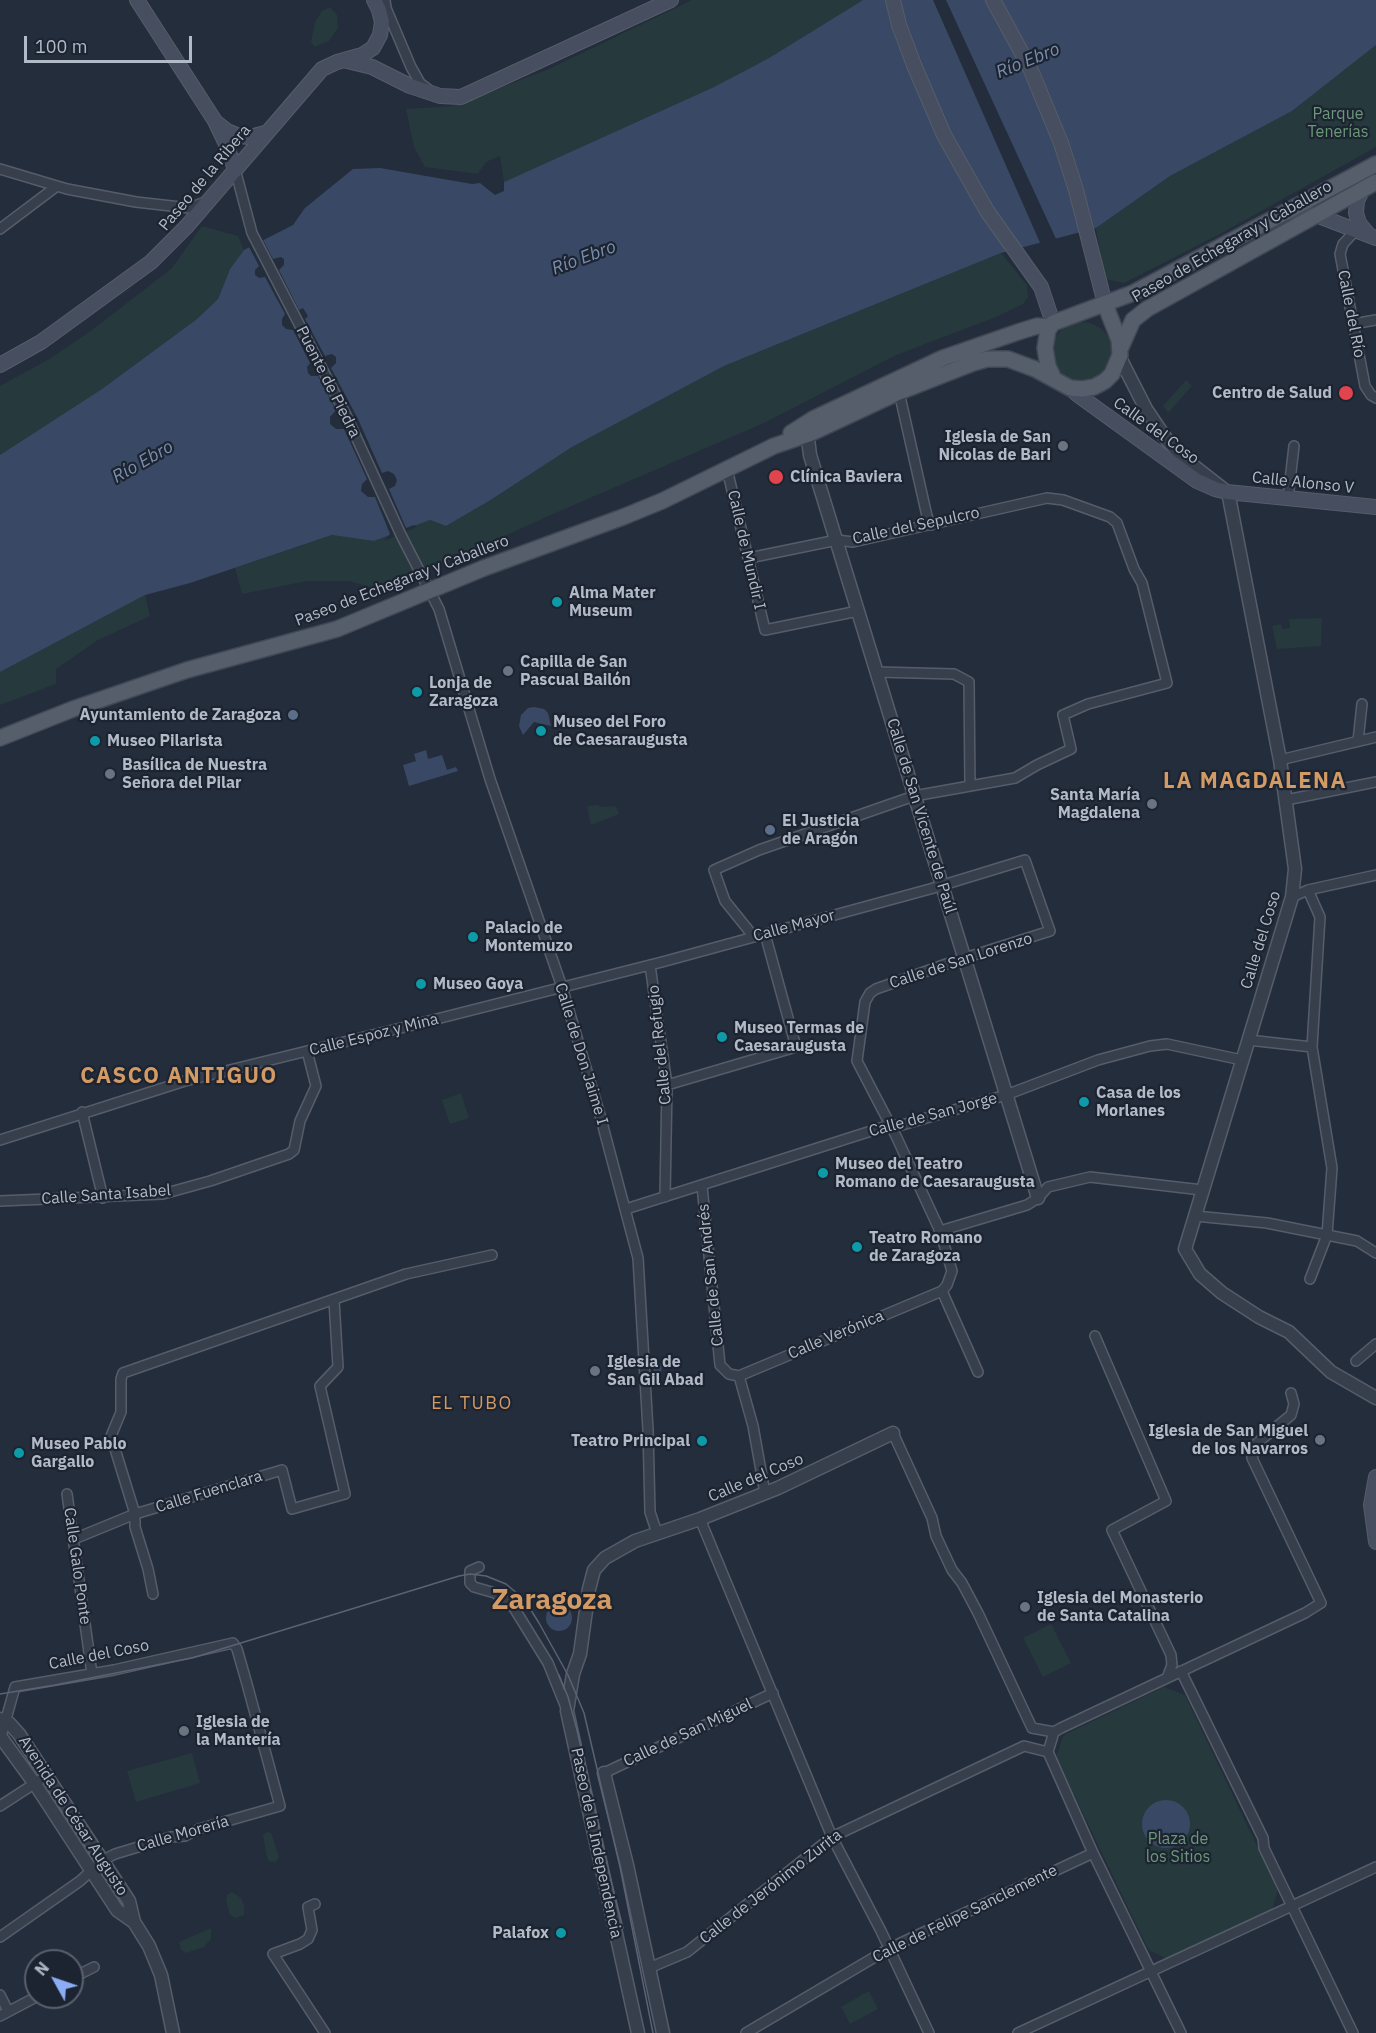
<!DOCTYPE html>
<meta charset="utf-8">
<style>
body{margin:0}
#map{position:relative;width:1376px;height:2033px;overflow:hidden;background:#242d3c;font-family:"IBM Plex Sans",sans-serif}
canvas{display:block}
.north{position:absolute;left:24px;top:1949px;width:60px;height:60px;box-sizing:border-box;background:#1d2431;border:2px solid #59606d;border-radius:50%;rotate:310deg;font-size:16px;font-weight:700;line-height:24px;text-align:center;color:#b3bac7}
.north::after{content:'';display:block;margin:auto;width:21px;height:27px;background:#8badf5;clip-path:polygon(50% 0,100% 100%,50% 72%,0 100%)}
.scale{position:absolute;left:24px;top:36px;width:168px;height:27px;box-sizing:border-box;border:3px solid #b3bac7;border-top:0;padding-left:8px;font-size:18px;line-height:21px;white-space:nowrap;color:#b3bac7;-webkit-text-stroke:4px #1d2431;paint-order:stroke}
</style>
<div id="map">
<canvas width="1376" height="2033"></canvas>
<div class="north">N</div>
<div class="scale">100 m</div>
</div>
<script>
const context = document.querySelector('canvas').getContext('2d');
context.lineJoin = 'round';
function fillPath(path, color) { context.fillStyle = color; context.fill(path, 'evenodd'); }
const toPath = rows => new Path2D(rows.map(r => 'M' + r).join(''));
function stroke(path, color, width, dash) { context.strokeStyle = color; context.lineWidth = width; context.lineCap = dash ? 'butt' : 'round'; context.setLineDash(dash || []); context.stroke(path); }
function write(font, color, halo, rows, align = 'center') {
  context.font = font + ' "IBM Plex Sans",sans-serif'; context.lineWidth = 4.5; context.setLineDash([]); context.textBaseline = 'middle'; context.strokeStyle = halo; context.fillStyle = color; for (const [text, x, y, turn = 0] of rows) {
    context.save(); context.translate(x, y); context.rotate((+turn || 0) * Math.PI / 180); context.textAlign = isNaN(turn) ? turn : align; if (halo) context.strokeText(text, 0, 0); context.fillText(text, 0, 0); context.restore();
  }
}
const green = toPath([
 [692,0,863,0,769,58,714,87,504,182,500,156,486,162,478,174,425,167,414,147,406,109,453,106,549,69],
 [330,7,337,15,338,28,329,41,314,47,311,42,315,22,322,11],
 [1376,45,1376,147,1220,234,1124,283,1105,279,1096,228,1170,176,1292,111],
 [202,226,238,236,244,250,230,269,218,299,197,319,102,389,0,455,0,386,51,358,92,330,172,268],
 [1001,253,1027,285,1028,297,1023,304,996,317,894,356,764,423,546,517,450,561,373,588,349,581,307,581,242,594,235,568,333,535,374,541,430,520,446,526,489,501,572,447,724,366],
 '1052 352a30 30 0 1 1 60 0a30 30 0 1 1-60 0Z',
 [1186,380,1192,386,1168,413,1163,406],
 [145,595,150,616,98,640,56,669,56,684,0,705,0,672],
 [1322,618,1321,646,1277,649,1272,626,1281,624,1282,629,1290,628,1289,619],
 [599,805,599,807,616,806,619,814,591,825,587,806],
 [461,1093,469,1118,450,1124,442,1100],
 [1051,1624,1071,1663,1043,1677,1023,1638],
 [1164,1687,1185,1695,1277,1888,1277,1893,1272,1911,1167,1959,1149,1950,1146,1945,1056,1757,1063,1737,1066,1734],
 [192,1753,200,1783,136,1802,127,1771],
 [268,1832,271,1833,279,1857,276,1862,269,1861,266,1854,263,1834],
 [232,1892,241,1898,244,1906,244,1915,235,1918,230,1915,226,1900,227,1895],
 [211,1928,211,1939,204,1947,186,1953,181,1950,179,1942],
 [869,1991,878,2009,850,2024,841,2007]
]);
const water = toPath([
 [863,0,1376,0,1376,45,1292,111,1170,176,1096,228,1001,253,724,366,572,447,489,501,446,526,430,520,374,541,332,535,190,583,145,595,0,672,0,455,102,389,197,319,218,299,230,269,244,250,293,225,305,208,353,169,380,168,472,184,480,183,495,195,504,191,504,182,714,87,769,58],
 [534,707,544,709,548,713,551,726,534,722,523,735,519,726,521,715,528,708],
 [426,750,428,759,442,755,447,770,456,767,458,771,409,786,403,765,416,761,414,754],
 [654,1363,662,1364,660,1383,653,1382],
 '546 1618a13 13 0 1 1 26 0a13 13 0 1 1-26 0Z',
 '1142 1824a24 24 0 1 1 48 0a24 24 0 1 1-48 0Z'
]);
const pier = toPath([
 [933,0,946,0,1057,241,1041,245],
 [262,238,273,259,281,257,284,259,284,265,279,270,299,310,303,308,308,316,305,319,325,356,332,354,336,357,336,363,331,368,358,419,382,473,388,471,394,474,397,480,395,486,389,489,406,528,414,525,417,527,384,541,390,534,375,497,368,497,361,491,362,484,367,479,344,429,336,429,330,424,330,417,336,410,318,376,311,376,308,373,307,367,310,363,293,330,286,329,282,325,282,319,285,314,265,277,259,278,255,275,255,270,259,266,248,245]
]);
const minor = toPath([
 [385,0,386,8,411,67,420,83,428,89],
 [0,169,67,189,136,202,189,208,205,202],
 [235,169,252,233,346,415,401,535,439,609,490,779,562,987,600,1115,638,1258,648,1430,650,1512,657,1533],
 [0,229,57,186],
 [1356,230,1343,244,1340,254,1365,386,1371,395,1376,398],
 [1353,324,1376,320],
 [899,392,927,516,931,525],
 [727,469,765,630,858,611],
 [1288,498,1294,446],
 [749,558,837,540,853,542,1047,498,1063,500,1110,517,1117,523,1134,569,1142,583,1167,683,1088,704,1063,715,1071,749,1037,765,1015,778,914,796,759,850,714,870,725,901,754,937],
 [877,672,954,674,969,682,970,786],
 [1358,741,1362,704],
 [1280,760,1376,737],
 [1286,800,1376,782],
 [1308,890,1320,917,1312,1047,1332,1168,1327,1235,1310,1279],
 [1292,897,1308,890,1376,875],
 [650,965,667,1085,665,1197],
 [1248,1040,1312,1047],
 [667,1085,796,1047,765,934],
 [82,1112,103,1198],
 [0,1140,185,1081,405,1027,662,962,930,889,1025,860,1050,931,952,962,876,989,870,993,865,1002,857,1061,896,1136,940,1231,952,1271,947,1285,942,1291,739,1376,729,1374,720,1365,702,1186],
 [0,1201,163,1194,210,1181,289,1154,294,1150,300,1121,316,1086,307,1051],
 [626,1209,890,1125,902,1125,1006,1095,1098,1060,1150,1046,1167,1044,1242,1060],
 [1195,1216,1267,1223,1357,1241,1376,1253],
 [940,1231,1027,1205,1038,1198,1048,1187,1090,1177,1202,1190],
 [942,1291,978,1372],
 [1095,1336,1166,1501,1112,1530,1171,1655,1172,1665,1167,1678],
 [1356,1361,1376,1344],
 [739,1376,753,1426,765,1493],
 [893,1433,932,1518,936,1536,952,1570,962,1583,978,1613,1032,1728],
 [67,1494,92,1674],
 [700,1519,832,1837,881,1931,929,2033],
 [74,1539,135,1514,282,1470,292,1509,345,1494,320,1386,338,1367,334,1300],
 [479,1567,470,1571,470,1583,474,1587,495,1593,514,1608,548,1663,567,1710],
 [153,1594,148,1569,135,1527,135,1514,111,1436,121,1412,121,1379,123,1373,406,1274,492,1255],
 [1181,1671,1263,1838,1264,1848,1353,2033],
 [1032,1728,1054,1732],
 [604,1773,773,1693],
 [0,1806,40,1780],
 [315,1904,308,1907,312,1930,308,1939,300,1944,273,1954,325,2033],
 [0,1937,80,1881,103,1860,115,1854,171,1837,185,1836,199,1829,280,1806,247,1684,237,1649,233,1643,114,1670,15,1687,1,1737],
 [649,1968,687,1952,832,1837,1024,1746,1048,1752],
 [72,1978,94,1967],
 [0,1995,8,2011],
 [0,2016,36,1997],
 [746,2033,890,1948,1093,1853],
 [1018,2033,1376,1867],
 [1181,2033,1093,1853,1048,1752,1054,1732,1061,1728,1305,1613,1321,1603,1252,1458,1257,1443,1291,1415,1294,1404,1291,1393]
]);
const tertiary = toPath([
 [1120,358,1146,409,1167,440,1186,460,1227,492,1229,497,1280,760,1295,869,1292,897,1185,1249,1200,1274,1222,1293,1259,1317,1289,1332,1331,1372,1376,1398],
 [812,427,808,439,810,455,1038,1198],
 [0,1719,9,1723,19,1734,129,1901,134,1922,149,1946,161,1975,173,2033],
 [0,1736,35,1784,117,1910,134,1922],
 [604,1773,627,1865,663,2033],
 [638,2033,567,1711,573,1674,580,1654,589,1589,594,1570,605,1558,635,1541,700,1519,778,1488,893,1433]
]);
const secondary = toPath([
 [137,0,215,121,226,144,235,169],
 [893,0,899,25,914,65,944,135,987,211,1041,287,1053,323],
 [993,0,1030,68,1061,143,1076,190,1105,304],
 [347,61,372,67,410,86,440,96,461,97,671,0],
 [217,123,227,131,239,136,250,137,265,133],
 [1363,189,1357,201,1356,213,1359,223,1369,235],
 [1287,213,1301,212,1316,215,1376,238],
 [0,365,41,342,151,262,187,226,322,69,337,62,362,55,373,48,380,35,382,22,379,10,374,0],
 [1070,388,1078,395,1197,481,1215,489,1227,492,1376,507],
 [1376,1477,1371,1505,1376,1542]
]);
const primary = toPath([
 [1121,347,1133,320,1147,309,1376,182],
 [1054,379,1048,366,1045,348,1048,330,1053,323,1133,293,1376,164],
 [791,433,813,419,943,358,1018,332,1037,326,1050,327],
 [0,738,73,709,187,670,337,629,484,568,623,517,662,501,774,446,809,434,899,392,973,363,987,359,1008,359,1035,369,1070,388,1082,389,1094,387,1105,381,1112,374,1120,355,1119,340,1105,304]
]);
const tram = toPath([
 [559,1675,568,1697,577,1730,608,1869,623,1928],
 [0,1694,55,1685,192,1658,459,1576,470,1574,486,1576,506,1584,524,1599,539,1623,568,1675,584,1713,620,1867,653,2033]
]);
const markers = [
 [1346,393,8,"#e0444e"],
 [1063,446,6,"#6b7280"],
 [776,477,8,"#e0444e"],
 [557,602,6,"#0f9aa8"],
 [508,671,6,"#6b7280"],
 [417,692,6,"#0f9aa8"],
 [293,715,6,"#5c6f8a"],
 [541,731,6,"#0f9aa8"],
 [95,741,6,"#0f9aa8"],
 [110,774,6,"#6b7280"],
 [1152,804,6,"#6b7280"],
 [770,830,6,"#5c6f8a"],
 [473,937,6,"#0f9aa8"],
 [421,984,6,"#0f9aa8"],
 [722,1037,6,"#0f9aa8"],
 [1084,1102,6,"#0f9aa8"],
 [823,1173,6,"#0f9aa8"],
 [857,1247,6,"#0f9aa8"],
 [595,1371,6,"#6b7280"],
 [1320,1440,6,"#6b7280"],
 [702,1441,6,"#0f9aa8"],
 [19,1453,6,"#0f9aa8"],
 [1025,1607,6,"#6b7280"],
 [184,1731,6,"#6b7280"],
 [561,1933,6,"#0f9aa8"]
];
const parkNames = [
 ["Parque",1338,114],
 ["Tenerías",1338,132],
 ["Plaza de",1178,1839],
 ["los Sitios",1178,1857]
];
const streetNames = [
 ["Paseo de la Ribera",205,178,-50],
 ["Paseo de Echegaray y Caballero",1232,242,-30],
 ["Calle del Río",1351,314,79],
 ["Puente de Piedra",328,382,63],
 ["Calle del Coso",1156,431,36],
 ["Calle Alonso V",1303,483,6],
 ["Calle del Sepulcro",916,526,-12],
 ["Calle de Mundir I",746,550,77],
 ["Paseo de Echegaray y Caballero",402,581,-21],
 ["Calle de San Vicente de Paúl",921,816,73],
 ["Calle Mayor",794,926,-15],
 ["Calle del Coso",1261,940,-73],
 ["Calle de San Lorenzo",961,961,-18],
 ["Calle Espoz y Mina",374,1035,-14],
 ["Calle del Refugio",660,1045,-96],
 ["Calle de Don Jaime I",581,1054,73],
 ["Calle de San Jorge",933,1115,-15],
 ["Calle Santa Isabel",106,1195,-4],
 ["Calle de San Andrés",711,1275,-96],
 ["Calle Verónica",836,1335,-23],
 ["Calle del Coso",756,1478,-23],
 ["Calle Fuenclara",209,1492,-17],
 ["Calle Galo Ponte",77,1566,82],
 ["Calle del Coso",99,1655,-11],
 ["Calle de San Miguel",688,1733,-25],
 ["Avenida de César Augusto",73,1816,57],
 ["Calle Morería",183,1834,-16],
 ["Paseo de la Independencia",596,1843,78],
 ["Calle de Jerónimo Zurita",771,1887,-38],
 ["Calle de Felipe Sanclemente",965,1914,-26]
];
const poiNames = [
 ["Centro de Salud",1332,393,"right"],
 ["Iglesia de San",1051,437,"right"],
 ["Nicolas de Bari",1051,455,"right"],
 ["Clínica Baviera",790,477],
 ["Alma Mater",569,593],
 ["Museum",569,611],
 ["Capilla de San",520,662],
 ["Pascual Bailón",520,680],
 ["Lonja de",429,683],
 ["Zaragoza",429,701],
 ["Ayuntamiento de Zaragoza",281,715,"right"],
 ["Museo del Foro",553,722],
 ["de Caesaraugusta",553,740],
 ["Museo Pilarista",107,741],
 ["Basílica de Nuestra",122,765],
 ["Señora del Pilar",122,783],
 ["Santa María",1140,795,"right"],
 ["Magdalena",1140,813,"right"],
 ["El Justicia",782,821],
 ["de Aragón",782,839],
 ["Palacio de",485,928],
 ["Montemuzo",485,946],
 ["Museo Goya",433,984],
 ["Museo Termas de",734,1028],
 ["Caesaraugusta",734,1046],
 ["Casa de los",1096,1093],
 ["Morlanes",1096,1111],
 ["Museo del Teatro",835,1164],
 ["Romano de Caesaraugusta",835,1182],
 ["Teatro Romano",869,1238],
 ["de Zaragoza",869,1256],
 ["Iglesia de",607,1362],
 ["San Gil Abad",607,1380],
 ["Iglesia de San Miguel",1308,1431,"right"],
 ["de los Navarros",1308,1449,"right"],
 ["Teatro Principal",690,1441,"right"],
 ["Museo Pablo",31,1444],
 ["Gargallo",31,1462],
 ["Iglesia del Monasterio",1037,1598],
 ["de Santa Catalina",1037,1616],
 ["Iglesia de",196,1722],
 ["la Mantería",196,1740],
 ["Palafox",549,1933,"right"]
];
const waterNames = [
 ["Río Ebro",1028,61,-22],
 ["Río Ebro",584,258,-21],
 ["Río Ebro",143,462,-30]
];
const neighbourhoodNames = [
 ["EL TUBO",472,1404]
];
const districtNames = [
 ["LA MAGDALENA",1255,782],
 ["CASCO ANTIGUO",179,1077]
];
const townNames = [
 ["Zaragoza",552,1601]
];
fillPath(green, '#26393d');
fillPath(water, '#394965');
fillPath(pier, '#242d3c');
stroke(minor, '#565d6a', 12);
stroke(tertiary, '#565d6a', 15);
stroke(secondary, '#565d6a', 16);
stroke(primary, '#414855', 18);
stroke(minor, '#383f4c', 9);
stroke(tertiary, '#383f4c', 12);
stroke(secondary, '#464e5f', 14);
stroke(primary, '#565e6c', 15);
stroke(tram, '#5a6273', 1.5);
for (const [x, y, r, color] of markers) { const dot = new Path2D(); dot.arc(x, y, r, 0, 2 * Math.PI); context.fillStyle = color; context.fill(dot); stroke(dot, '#1d2431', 2); }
write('16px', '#6b9878', '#1d2431', parkNames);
write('16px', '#b3bac7', '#1d2431', streetNames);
write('bold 16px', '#b3bac7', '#1d2431', poiNames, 'left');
write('italic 18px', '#7c8eaf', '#1d2431', waterNames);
context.letterSpacing = '1.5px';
write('18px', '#d29a64', '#1d2431', neighbourhoodNames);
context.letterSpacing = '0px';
context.letterSpacing = '1.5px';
write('bold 22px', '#d29a64', '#1d2431', districtNames);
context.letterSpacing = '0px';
write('bold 28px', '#d29a64', '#1d2431', townNames);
</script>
